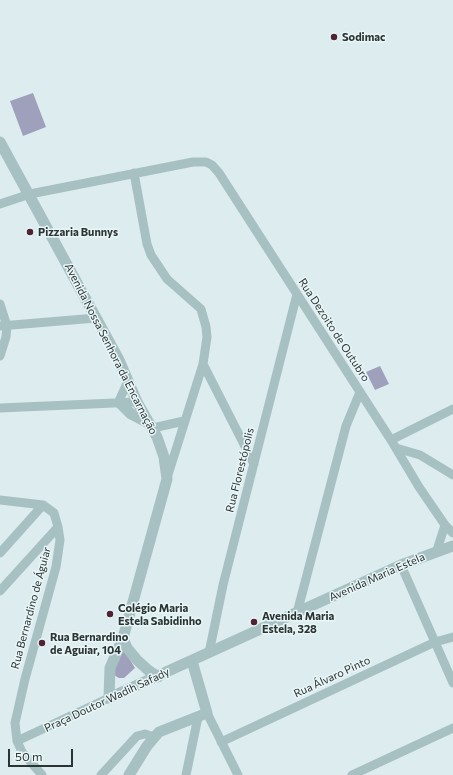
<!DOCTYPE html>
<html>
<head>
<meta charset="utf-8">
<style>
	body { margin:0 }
	#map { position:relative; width:453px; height:775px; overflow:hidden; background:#ddedef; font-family:Commissioner,sans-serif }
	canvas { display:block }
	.scale { position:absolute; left:8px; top:749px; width:65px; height:18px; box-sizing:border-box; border:2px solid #293433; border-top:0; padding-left:5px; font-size:12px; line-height:14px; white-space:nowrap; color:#293433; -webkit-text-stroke:3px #e9f5f7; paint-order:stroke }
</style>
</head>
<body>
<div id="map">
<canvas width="453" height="775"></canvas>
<div class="scale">50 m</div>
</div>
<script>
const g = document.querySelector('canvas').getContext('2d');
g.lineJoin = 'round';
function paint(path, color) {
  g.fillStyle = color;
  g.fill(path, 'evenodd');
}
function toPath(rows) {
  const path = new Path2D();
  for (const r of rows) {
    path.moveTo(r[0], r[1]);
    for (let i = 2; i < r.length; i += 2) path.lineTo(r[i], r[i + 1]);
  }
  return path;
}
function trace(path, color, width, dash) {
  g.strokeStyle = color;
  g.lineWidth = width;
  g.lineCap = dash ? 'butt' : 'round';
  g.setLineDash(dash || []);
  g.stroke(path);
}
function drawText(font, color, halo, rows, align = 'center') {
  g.font = font + ' Commissioner,sans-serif';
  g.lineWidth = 3;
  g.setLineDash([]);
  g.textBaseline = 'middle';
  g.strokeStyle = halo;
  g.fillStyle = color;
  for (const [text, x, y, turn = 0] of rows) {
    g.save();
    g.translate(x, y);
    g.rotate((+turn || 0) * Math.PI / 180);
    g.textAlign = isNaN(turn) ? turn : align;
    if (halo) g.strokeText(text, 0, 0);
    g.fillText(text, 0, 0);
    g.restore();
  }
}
paint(toPath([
	[33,93,46,127,23,136,10,101],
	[380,366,389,384,375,390,366,372],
	[124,650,135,668,124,678,119,678,114,675,116,659]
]), '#9fa1bc');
trace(toPath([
	[134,173,147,244,151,255,167,279,201,309,206,327,207,337,203,364,167,478],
	[0,204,30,194,193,162,206,162,212,165,219,173,391,440,419,487,445,525,453,533],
	[0,304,7,326,6,337,0,356],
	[0,326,96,318],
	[203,364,254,464],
	[118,403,128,381],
	[0,408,137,402],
	[153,428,184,421],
	[391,440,453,409],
	[396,448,420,455,453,475],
	[0,500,43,505,54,513,58,527,60,540,56,567,25,679,15,723,17,741,22,752,42,775],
	[437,550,445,525],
	[0,553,43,505],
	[401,565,453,683],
	[0,591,58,527],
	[297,613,346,426,360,392],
	[209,653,223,585,297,294],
	[207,713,238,775],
	[17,741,109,698],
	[221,742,435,642,453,637],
	[101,775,137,736,145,734,154,737],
	[186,775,198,717],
	[352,775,453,728]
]), '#a7c1c2', 9);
trace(toPath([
	[0,142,119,360,137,402,157,437,164,457,167,479,123,638,110,668,109,698,401,565,453,546],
	[120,403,131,414,150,424],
	[123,638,127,648,137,660,148,670,158,677],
	[129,775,147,746,159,732,207,713,192,661]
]), '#a7c1c2', 11);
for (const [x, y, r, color] of [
	[334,37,4,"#502333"],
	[30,232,4,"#502333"],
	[110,614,4,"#502333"],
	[254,622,4,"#502333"],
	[42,643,4,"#502333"]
]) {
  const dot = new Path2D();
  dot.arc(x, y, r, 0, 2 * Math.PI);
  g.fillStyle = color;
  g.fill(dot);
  trace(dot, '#e9f5f7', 1.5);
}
drawText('bold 11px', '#293433', '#e9f5f7', [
	["Sodimac",342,37],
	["Pizzaria Bunnys",38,232],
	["Colégio Maria",118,608],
	["Estela Sabidinho",118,621],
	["Avenida Maria",262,616],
	["Estela, 328",262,629],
	["Rua Bernardino",50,637],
	["de Aguiar, 104",50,650]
], 'left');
drawText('11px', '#293433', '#e9f5f7', [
	["Rua Dezoito de Outubro",334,330,57],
	["Avenida Nossa Senhora da Encarnação",111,349,63],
	["Rua Florestópolis",240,470,-76],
	["Avenida Maria Estela",377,577,-24],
	["Rua Bernardino de Águiar",31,608,-75],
	["Rua Álvaro Pinto",332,677,-25],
	["Praça Doutor Wadih Safady",107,700,-25]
]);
</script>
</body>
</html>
